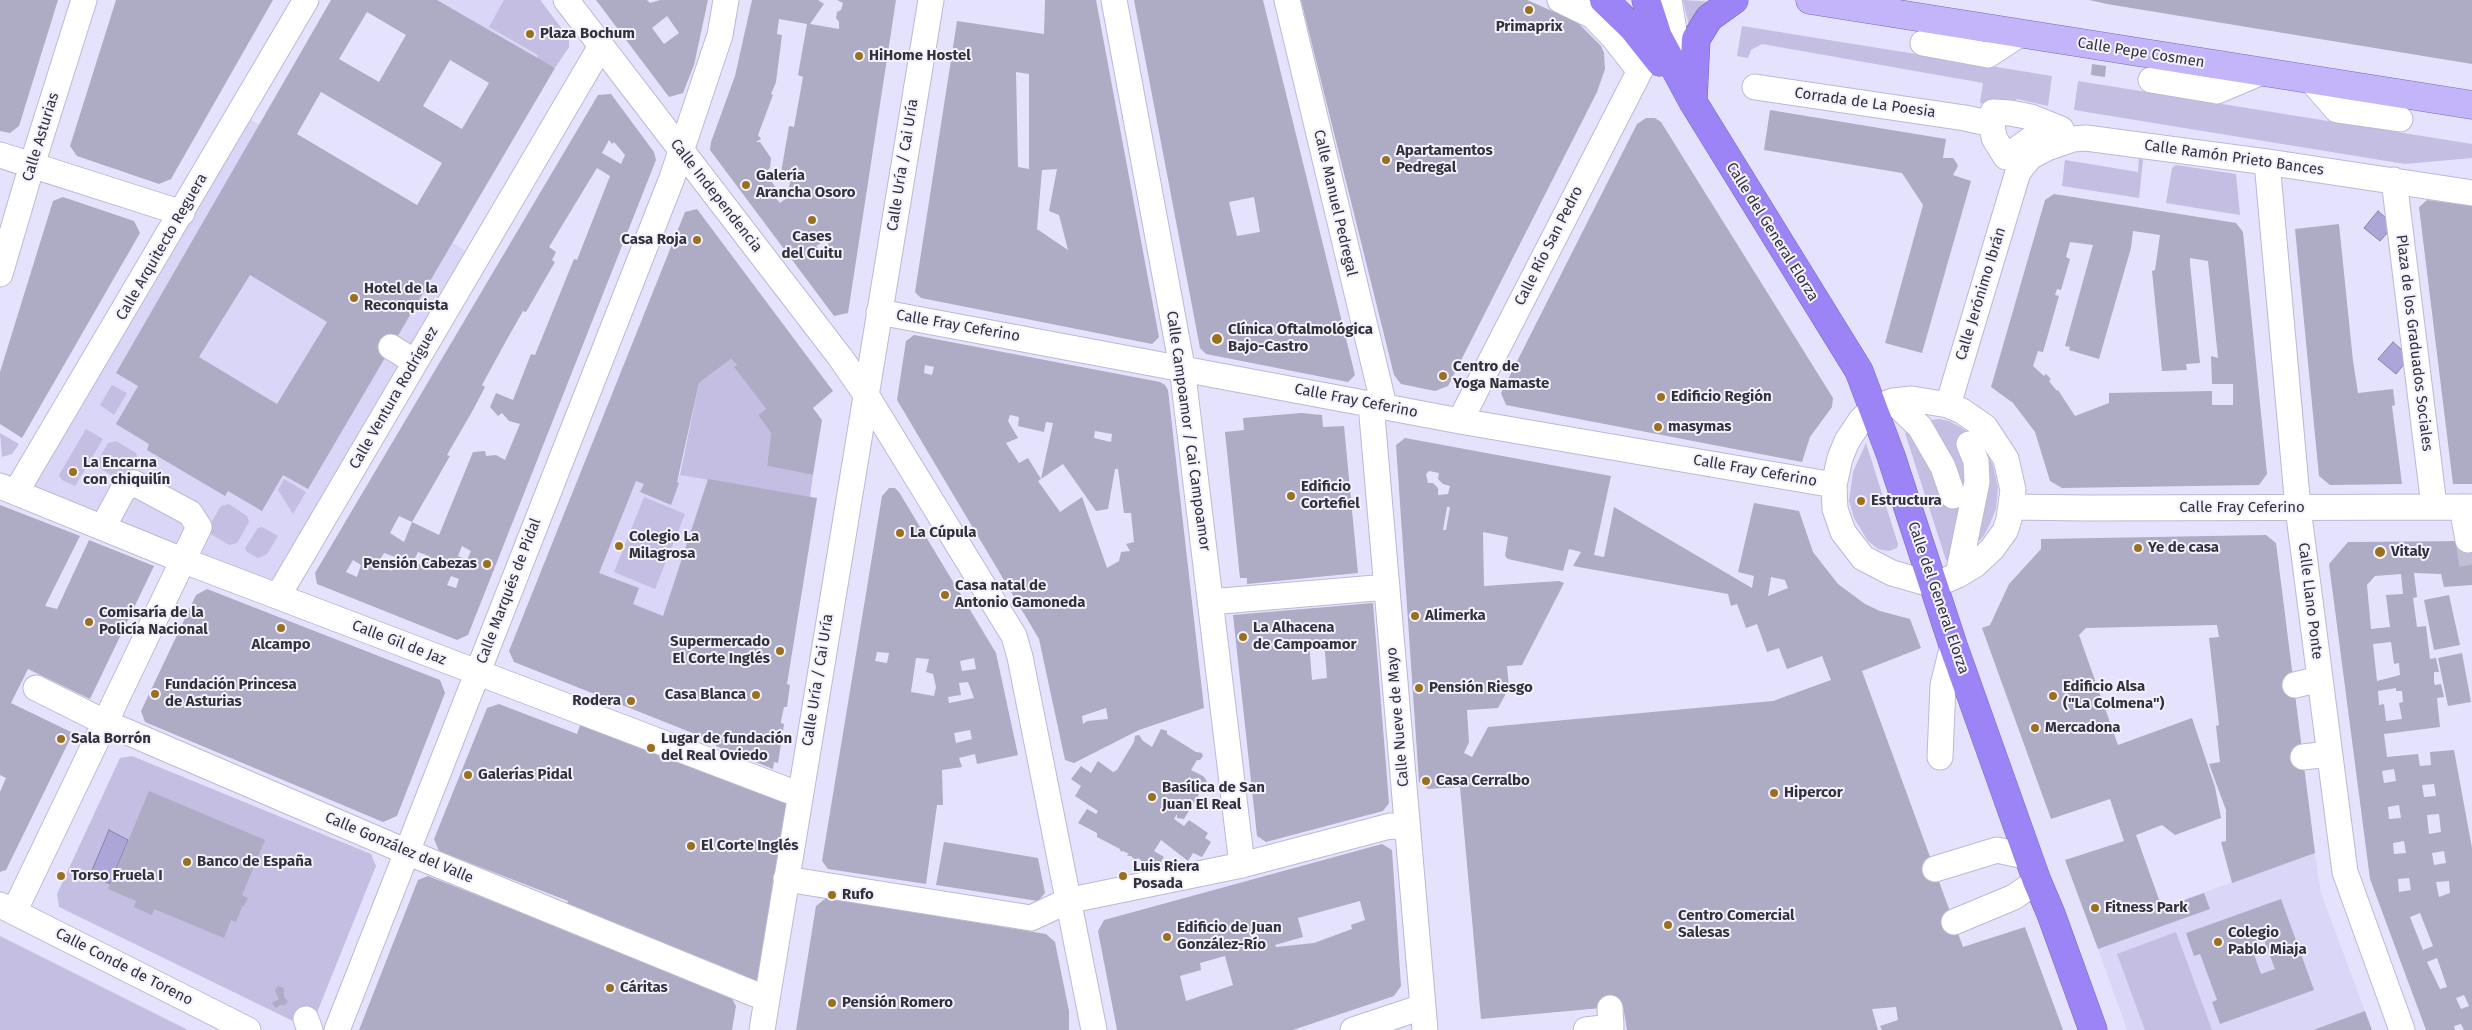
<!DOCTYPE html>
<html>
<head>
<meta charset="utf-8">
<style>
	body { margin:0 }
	canvas { display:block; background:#e5e2fd }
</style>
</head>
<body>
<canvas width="2472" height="1030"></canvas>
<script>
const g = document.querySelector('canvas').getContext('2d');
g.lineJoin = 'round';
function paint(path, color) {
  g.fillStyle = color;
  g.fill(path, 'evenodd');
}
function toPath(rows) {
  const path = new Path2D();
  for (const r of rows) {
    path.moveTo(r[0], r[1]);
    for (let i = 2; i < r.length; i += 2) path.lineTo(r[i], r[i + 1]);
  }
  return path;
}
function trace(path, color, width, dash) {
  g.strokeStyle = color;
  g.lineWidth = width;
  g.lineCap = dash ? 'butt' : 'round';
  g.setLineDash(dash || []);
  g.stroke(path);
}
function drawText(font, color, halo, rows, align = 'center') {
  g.font = font + ' "Fira Sans",sans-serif';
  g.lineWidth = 4;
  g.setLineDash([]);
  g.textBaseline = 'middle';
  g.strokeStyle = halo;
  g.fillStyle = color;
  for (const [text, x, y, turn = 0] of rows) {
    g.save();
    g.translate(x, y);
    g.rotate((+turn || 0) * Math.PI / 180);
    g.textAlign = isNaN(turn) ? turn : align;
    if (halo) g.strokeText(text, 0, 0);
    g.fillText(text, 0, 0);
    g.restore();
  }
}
paint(toPath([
	[437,0,540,0,569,38,569,47,555,68],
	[240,113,476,257,278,596,16,492],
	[594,439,680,475,708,479,656,638,537,582],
	[2315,853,2321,893,2365,1011,2312,1030,2127,1030,2092,932]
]), '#dad6f8');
paint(toPath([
	[504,0,540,0,569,38,569,47,555,68,537,58,538,55,489,27],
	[1683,0,1714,2,1691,34],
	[1742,26,2052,76,2048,106,2017,99,2014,101,2013,108,1980,103,1983,83,1762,44,1751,50,1748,58,1737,56],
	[2078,81,2472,144,2472,158,2405,164,2074,110],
	[2139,158,2143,160,2139,198,2062,186,2065,160,2138,172],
	[2176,165,2236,174,2240,215,2166,203,2172,168],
	[731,359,737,365,735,368,766,409,758,415,771,433,767,466,813,475,810,497,680,475,699,383],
	[112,385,127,393,114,415,100,405],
	[1939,419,1949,421,1962,428,1977,440,1993,465,1998,488,1996,509,1989,526,1983,537,1970,550,1970,466,1950,561,1946,560,1905,433,1924,421],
	[86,429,103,439,75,486,62,480,59,475],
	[0,433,19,444,12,454,2,457],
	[116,441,136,453,138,461,128,478,120,481,100,468,98,461,108,443],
	[1866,443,1898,544,1897,548,1889,551,1878,549,1868,541,1854,518,1849,501,1853,472],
	[284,479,306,492,293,514,278,490],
	[644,497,685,514,655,589,614,572],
	[229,504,247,516,249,522,237,543,229,545,211,534,209,526,221,506],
	[262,527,278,536,267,554,258,558,247,552,245,548,258,528],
	[132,756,371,854,376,866,316,1015,297,1023,59,907,57,894,120,758],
	[2176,932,2212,1030,2145,1030,2117,954],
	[0,936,188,1030,0,1030]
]), '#c3bee2');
const water = toPath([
	[2378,211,2394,225,2380,241,2364,228,2378,211],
	[2393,342,2410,357,2396,374,2378,359,2393,342],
	[109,830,128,840,110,884,90,875,109,830]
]);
paint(water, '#aca5d7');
trace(water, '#8782a8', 1);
paint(toPath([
	[0,0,58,0,19,126,10,133,0,131],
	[116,0,273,0,171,179,159,184,77,156,70,146],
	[331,0,437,0,555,68,308,489,283,475,262,511,228,491,225,496,147,450,149,444,116,424,138,386,116,373],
	[367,12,406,35,379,82,339,59],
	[450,60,489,83,462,129,423,106],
	[321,92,442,163,417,205,297,134],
	[250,275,327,322,277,404,199,357],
	[596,0,647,0,650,3,660,0,708,0,694,65,683,93,669,97],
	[667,16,679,33,664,44,652,28],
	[752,0,818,0,824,4,810,24,839,29,839,22,836,18,837,12,841,10,843,3,837,0,896,0,848,313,834,316,710,150,711,142,735,76],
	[779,19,807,24,798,75,803,77,794,127,789,126,780,179,790,181,788,197,780,203,773,195,778,191,765,172,770,168,771,158,760,142,756,142,761,139,758,135,773,95,771,94,776,82,782,35,777,34],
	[822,231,830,232,827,253,822,252,816,246,821,243,816,235],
	[1045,0,1096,0,1159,337,1152,344,921,298,915,292,957,21,1044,34],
	[1016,72,1029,74,1029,169,1018,167],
	[1057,169,1049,211,1059,215,1068,250,1037,229,1042,170],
	[1134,0,1263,0,1355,375,1348,382,1206,354,1200,348],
	[1254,197,1260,232,1237,236,1229,202],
	[1301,0,1527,0,1577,22,1601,46,1604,53,1605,69,1597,92,1448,386,1435,391,1401,384,1394,375],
	[2089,0,2472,0,2472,64,2107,4],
	[2092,64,2106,66,2105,77,2091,75],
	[611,94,654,152,656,160,468,635,457,640,317,584,315,573,598,95],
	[609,140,612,144,614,142,625,155,621,164,602,153],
	[597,168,610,176,577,260,574,259,535,355,531,354,513,400,496,393,490,407,498,416,502,413,509,421,520,424,505,460,496,455,486,456,485,451,473,452,439,535,412,522,450,456,447,455,473,410,485,387,482,385,506,341,523,311,526,312,555,262,552,260,556,252,549,247],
	[399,516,412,522,404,542,390,533],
	[462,546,471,551,467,560,458,556],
	[418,552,429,556,425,566,413,562],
	[384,553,398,558,392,571,377,565],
	[353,560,361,565,357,577,346,572],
	[451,576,459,579,456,588,447,585],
	[1770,110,1946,139,1943,158,1953,158,1956,162,1958,166,1953,175,1971,181,1922,353,1885,343,1923,205,1902,173,1764,150],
	[1646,118,1655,118,1661,122,1833,398,1832,407,1810,437,1802,462,1506,405,1501,393,1637,124],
	[2054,194,2236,223,2243,232,2267,474,2259,485,2062,488,2050,481,2035,432,2013,403,1991,387,2045,200],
	[2133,231,2160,235,2155,270,2152,271,2162,371,2187,370,2186,364,2200,363,2190,263,2190,258,2208,261,2218,358,2211,356,2212,384,2233,384,2233,405,2212,405,2212,391,2109,393,2109,403,2075,416,2058,390,2057,391,2049,381,2051,379,2046,374,2044,376,2033,366,2038,351,2043,352,2059,296,2055,295,2057,289,2061,290,2070,259,2066,257,2070,242,2093,245,2065,346,2070,347,2069,350,2099,359,2131,248],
	[63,197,134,221,140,233,22,438,0,424,0,372,53,201],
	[2427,200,2472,206,2472,484,2453,484,2419,207],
	[697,209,833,391,813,408,822,420,813,475,767,466,771,433,758,415,766,409,734,367,737,365,731,359,699,383,677,482,679,483,671,505,640,492,644,484,636,481,599,573,639,588,633,604,663,616,708,479,817,498,787,684,790,685,787,707,784,707,781,721,781,723,784,724,778,763,774,762,773,769,716,746,715,742,514,662,509,651,685,212],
	[2339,224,2353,361,2358,393,2393,389,2395,405,2392,406,2402,484,2330,485,2319,476,2295,229],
	[914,335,1160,382,1165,385,1168,390,1204,708,1139,730,1074,763,1065,760,1039,639,897,400,906,341],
	[925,365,934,367,932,375,924,373],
	[1010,415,1019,417,1018,426,1044,432,1046,422,1053,423,1041,479,1028,458,1019,463,1006,443,1018,438,1008,421],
	[1095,431,1112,434,1111,442,1094,438],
	[1063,464,1096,511,1108,509,1115,469,1118,469,1124,513,1131,513,1134,542,1126,544,1130,551,1121,552,1119,561,1107,568,1082,497,1060,512,1038,481],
	[1106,708,1108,719,1087,721,1083,724,1082,716],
	[1301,413,1322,415,1323,427,1344,426,1358,573,1247,584,1247,578,1240,578,1225,432,1244,430,1243,418],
	[1405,438,1611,476,1594,555,1604,557,1614,507,1752,588,1754,576,1738,572,1754,503,1799,511,1813,552,1838,584,1865,604,1880,611,1910,619,1921,648,1862,671,1963,947,2025,927,2063,1030,1882,1030,1880,1026,1898,1020,1896,1007,1872,1009,1878,1030,1627,1030,1623,1006,1481,1019,1460,787,1428,789,1419,782,1396,445],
	[1429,471,1439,473,1438,479,1443,484,1450,486,1448,494,1438,495,1438,488,1433,483,1428,483,1426,474],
	[1447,507,1450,507,1446,530,1443,530],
	[1483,532,1508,537,1505,556,1508,559,1563,571,1569,549,1581,552,1573,566,1728,594,1731,606,1737,604,1746,628,1757,624,1767,652,1779,648,1787,669,1822,656,1831,680,1773,701,1488,727,1472,757,1464,753,1469,742,1467,710,1498,708,1509,688,1507,666,1522,665,1564,583,1559,581,1484,586],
	[1771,577,1785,580,1788,588,1768,596],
	[889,488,895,488,899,492,996,653,1018,755,977,764,975,754,959,758,962,767,942,770,943,805,937,805,926,884,828,869,822,861,882,496],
	[877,652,889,653,887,663,875,661],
	[916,658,929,659,926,672,933,674,936,687,934,696,911,692],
	[974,658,976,669,962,671,960,661],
	[968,682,974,698,949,703,948,697,961,695,959,683],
	[970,730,972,739,956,743,954,733],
	[0,505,80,536,45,606,57,609,89,540,154,566,90,699,28,669,11,703,73,733,6,870,0,872,0,792,6,778,0,775],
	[2266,535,2276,543,2315,853,2232,883,2221,842,2226,841,2226,810,2209,764,2220,762,2216,726,2219,725,2209,638,2219,637,2217,625,2086,628,2079,635,2118,745,2192,718,2215,787,2221,818,2175,835,2162,825,2136,835,2162,908,2204,893,2210,909,2098,949,2065,860,2124,841,2110,799,2051,819,1982,628,1990,625,2009,584,2041,549,2041,539],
	[2472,541,2472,585,2444,587,2441,574,2414,573,2417,597,2413,598,2417,627,2426,626,2430,659,2436,658,2439,672,2434,672,2434,682,2435,685,2441,684,2444,697,2437,698,2440,727,2384,734,2387,757,2418,754,2420,766,2431,765,2430,752,2454,750,2472,848,2472,1030,2464,1030,2461,1024,2454,1026,2455,1030,2426,1030,2370,879,2329,564,2348,542],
	[2401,574,2403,594,2386,595,2390,627,2371,629,2367,585,2375,576],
	[2391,642,2394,664,2399,663,2400,675,2377,681,2373,644],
	[2396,688,2396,691,2402,691,2403,702,2399,703,2402,719,2386,721,2384,704,2379,705,2378,691],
	[2394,769,2396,781,2384,783,2382,771],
	[2434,784,2436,796,2424,797,2422,785],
	[2399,805,2401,818,2389,819,2388,807],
	[2439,814,2441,832,2429,834,2427,815],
	[2404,841,2406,853,2394,854,2393,843],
	[2444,851,2446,863,2434,865,2432,853],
	[2409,878,2411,890,2399,892,2398,879],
	[2449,881,2450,893,2439,897,2436,882],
	[2420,913,2433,946,2423,950,2410,917],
	[2437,958,2447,987,2440,989,2427,962],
	[2464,995,2469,1006,2461,1009,2456,998],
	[207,589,440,680,445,693,397,816,383,822,145,722,141,711,196,595],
	[2449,595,2460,645,2434,650,2424,600],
	[1373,603,1389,803,1383,811,1266,842,1257,836,1233,615],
	[1324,641,1327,678,1312,680,1309,642],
	[2462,653,2471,702,2448,706,2438,658],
	[499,704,577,734,584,714,800,795,767,999,563,915,568,901,439,851,434,839,487,708],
	[1161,729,1167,731,1167,734,1196,752,1202,753,1203,756,1200,760,1197,760,1191,770,1203,776,1207,781,1184,819,1177,818,1177,814,1174,819,1184,826,1189,820,1208,833,1205,838,1211,842,1202,857,1193,853,1188,861,1161,840,1154,851,1164,857,1155,871,1138,858,1135,860,1131,856,1127,856,1129,854,1123,851,1121,852,1120,849,1097,837,1097,833,1078,823,1087,809,1096,814,1098,811,1075,796,1081,786,1071,779,1081,766,1091,773,1098,761,1113,772,1117,770,1134,742,1135,736,1139,735,1143,741,1152,747],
	[149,791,265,840,242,895,248,898,244,906,240,906,242,907,236,922,231,920,224,938,154,909,152,915,134,907,136,901,108,889],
	[944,842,1038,858,1045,893,1038,901,936,885],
	[1382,844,1392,850,1401,986,1394,996,1293,1030,1117,1030,1098,931,1104,920],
	[1360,901,1365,920,1351,925,1352,929,1314,943,1276,947,1275,945,1303,937,1298,918],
	[1225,956,1233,985,1186,1001,1180,976,1201,970,1200,963],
	[428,876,730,995,736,1006,732,1030,359,1030,418,880],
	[826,898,1046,934,1055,942,1069,1011,1069,1030,796,1030,816,906],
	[2281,899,2314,990,2220,1024,2212,1002,2217,1000,2200,954,2194,956,2186,933],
	[2264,940,2275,969,2261,974,2251,946],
	[278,986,284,988,284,997,288,1001,285,1005,280,1005,276,1008,272,1003,279,999,275,991],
	[2365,1011,2372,1030,2313,1030]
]), '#aeabc4');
trace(toPath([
	[2468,540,2472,567]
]), '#c1bfd6', 25, [25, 12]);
const minor = toPath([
	[566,0,840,357,865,393,1014,636,1020,657,1094,1030],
	[1114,0,1182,367,1242,865],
	[1287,0,1384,406],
	[1560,0,1593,16,1614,38,1639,70],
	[1669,0,1681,73],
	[1923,43,1988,55,2020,34],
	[2310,79,2337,110,2400,119],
	[2151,80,2217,91,2262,72],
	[1755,87,1965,118,1992,124,1993,112,2010,113,2031,117,2061,129,2034,137,2006,157,1994,138,1992,124],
	[0,155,182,213],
	[2267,162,2298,508,2345,872,2402,1030],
	[2394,180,2434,506],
	[0,274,32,165,84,0],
	[879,312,1460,421,1834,485],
	[391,347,415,362],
	[1912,399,1948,405,1962,411,1985,427,2006,459,2013,490,2009,519,2005,531,1992,549,1976,564,1958,575,1934,585,1892,573,1863,558,1843,532,1835,509,1834,485,1840,458,1847,441,1861,420,1874,408,1893,401,1912,399],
	[1893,401,1920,427,1943,467,1953,496],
	[1371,404,1425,1030],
	[1948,405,2018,172,2030,157,2047,148,2073,139,2086,138,2267,162,2472,193],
	[1460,421,1650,51],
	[0,486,182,560,800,795],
	[16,492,306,0],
	[2012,507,2086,508,2472,507],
	[2462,507,2468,540],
	[1958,575,1977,482,1976,461,1969,444],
	[278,596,601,46],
	[1210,602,1387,587],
	[2295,685,2320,679],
	[36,688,104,722,407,852,767,999],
	[1940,757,1943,685,1953,645],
	[2303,757,2329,754],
	[1935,869,1997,850,2029,857],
	[786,879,1031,918,1063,903],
	[1081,898,1242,865,1390,826,1407,827],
	[0,905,248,1030],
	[14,912,199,527,190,513,134,483,123,490,103,527],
	[1954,922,2014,897,2037,881],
	[306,1019,310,1030],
	[337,1030,672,178,720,35,726,0],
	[762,1030,931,0],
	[1353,1030,1422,1007],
	[1586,1030,1611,1027,1610,1008]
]);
const major = toPath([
	[1810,0,2472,105]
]);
const highway = toPath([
	[1604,0,1633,28,1660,62],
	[1646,0,1658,37,1693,102,1859,371,1891,456,1953,645,2037,881,2051,914,2093,1030],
	[1693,101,1696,39,1709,18,1734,0]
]);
trace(minor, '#bcb9d3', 27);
trace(major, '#7767b5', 29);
trace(highway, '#7767b5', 29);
trace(minor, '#fff', 25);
trace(major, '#c4b5fa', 28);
trace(highway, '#9c84f7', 28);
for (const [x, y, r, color] of [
	[1529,10,5,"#99711e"],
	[530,34,5,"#99711e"],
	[859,56,5,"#99711e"],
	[1386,160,5,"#99711e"],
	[746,185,5,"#99711e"],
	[812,220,5,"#99711e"],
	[697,240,5,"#99711e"],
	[354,298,5,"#99711e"],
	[1217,339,6,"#99711e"],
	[1443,376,5,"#99711e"],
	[1661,397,5,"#99711e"],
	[1658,427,5,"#99711e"],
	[73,472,5,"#99711e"],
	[1291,496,5,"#99711e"],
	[1861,501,5,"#99711e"],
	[900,533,5,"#99711e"],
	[619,546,5,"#99711e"],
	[2138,548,5,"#99711e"],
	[2380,552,6,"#99711e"],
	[487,564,5,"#99711e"],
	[945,595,5,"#99711e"],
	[1415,616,5,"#99711e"],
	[89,622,5,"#99711e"],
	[281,628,5,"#99711e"],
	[1243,637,5,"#99711e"],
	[780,651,5,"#99711e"],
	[1419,688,5,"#99711e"],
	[155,694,5,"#99711e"],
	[756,695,5,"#99711e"],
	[2053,696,5,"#99711e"],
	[631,701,5,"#99711e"],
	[2035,728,5,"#99711e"],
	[61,739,5,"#99711e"],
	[651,748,5,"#99711e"],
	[468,775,5,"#99711e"],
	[1426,781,5,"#99711e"],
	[1774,793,5,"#99711e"],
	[1152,797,5,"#99711e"],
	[691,846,5,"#99711e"],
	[187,862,5,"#99711e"],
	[61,876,5,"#99711e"],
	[1123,876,5,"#99711e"],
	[832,895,5,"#99711e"],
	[2095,908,5,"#99711e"],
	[1668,925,5,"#99711e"],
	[1167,937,5,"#99711e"],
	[2218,942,5,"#99711e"],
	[610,988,5,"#99711e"],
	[832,1003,5,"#99711e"]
]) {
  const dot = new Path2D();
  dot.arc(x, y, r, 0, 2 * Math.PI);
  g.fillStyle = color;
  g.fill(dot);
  trace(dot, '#f3f1fc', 2);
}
drawText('bold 15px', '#32313b', '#f3f1fc', [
	["Primaprix",1529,27,"center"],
	["Plaza Bochum",540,34],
	["HiHome Hostel",869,56],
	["Apartamentos",1396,151],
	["Pedregal",1396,168],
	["Galería",756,176],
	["Arancha Osoro",756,193],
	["Cases",812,237,"center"],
	["del Cuitu",812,254,"center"],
	["Casa Roja",687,240,"right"],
	["Hotel de la",364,289],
	["Reconquista",364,306],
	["Clínica Oftalmológica",1228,330],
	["Bajo-Castro",1228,347],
	["Centro de",1453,367],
	["Yoga Namaste",1453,384],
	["Edificio Región",1671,397],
	["masymas",1668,427],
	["La Encarna",83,463],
	["con chiquilín",83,480],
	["Edificio",1301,487],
	["Cortefiel",1301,504],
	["Estructura",1871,501],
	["La Cúpula",910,533],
	["Colegio La",629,537],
	["Milagrosa",629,554],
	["Ye de casa",2148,548],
	["Vitaly",2391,552],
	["Pensión Cabezas",477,564,"right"],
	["Casa natal de",955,586],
	["Antonio Gamoneda",955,603],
	["Comisaría de la",99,613],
	["Policía Nacional",99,630],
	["Alimerka",1425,616],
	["La Alhacena",1253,628],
	["de Campoamor",1253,645],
	["Supermercado",770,642,"right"],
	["El Corte Inglés",770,659,"right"],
	["Alcampo",281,645,"center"],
	["Fundación Princesa",165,685],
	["de Asturias",165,702],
	["Edificio Alsa",2063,687],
	["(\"La Colmena\")",2063,704],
	["Pensión Riesgo",1429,688],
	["Casa Blanca",746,695,"right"],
	["Rodera",621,701,"right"],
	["Mercadona",2045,728],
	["Sala Borrón",71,739],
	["Lugar de fundación",661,739],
	["del Real Oviedo",661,756],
	["Galerías Pidal",478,775],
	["Casa Cerralbo",1436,781],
	["Basílica de San",1162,788],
	["Juan El Real",1162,805],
	["Hipercor",1784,793],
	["El Corte Inglés",701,846],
	["Banco de España",197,862],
	["Luis Riera",1133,867],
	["Posada",1133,884],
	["Torso Fruela I",71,876],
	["Rufo",842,895],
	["Fitness Park",2105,908],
	["Centro Comercial",1678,916],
	["Salesas",1678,933],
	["Edificio de Juan",1177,928],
	["González-Río",1177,945],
	["Colegio",2228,933],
	["Pablo Miaja",2228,950],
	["Cáritas",620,988],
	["Pensión Romero",842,1003]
], 'left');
drawText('15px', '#32313b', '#f3f1fc', [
	["Calle Pepe Cosmen",2141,53,9],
	["Corrada de La Poesia",1865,103,8],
	["Calle Asturias",41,137,-73],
	["Calle Ramón Prieto Bances",2234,158,8],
	["Calle Uría / Cai Uría",903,165,-81],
	["Calle Independencia",716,196,52],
	["Calle Manuel Pedregal",1335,203,77],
	["Calle del General Elorza",1772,232,58],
	["Calle Río San Pedro",1549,246,-63],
	["Calle Arquitecto Reguera",162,247,-60],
	["Calle Jerónimo Ibrán",1981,294,-73],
	["Calle Fray Ceferino",958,326,10],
	["Plaza de los Graduados Sociales",2414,343,83],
	["Calle Ventura Rodríguez",394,398,-60],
	["Calle Fray Ceferino",1356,401,11],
	["Calle Campoamor / Cai Campoamor",1188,431,82],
	["Calle Fray Ceferino",1755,471,10],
	["Calle Fray Ceferino",2242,508],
	["Calle Marqués de Pidal",509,591,-69],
	["Calle del General Elorza",1938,598,71],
	["Calle Llano Ponte",2310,601,83],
	["Calle Gil de Jaz",399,643,21],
	["Calle Uría / Cai Uría",818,680,-81],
	["Calle Nueve de Mayo",1398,717,-95],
	["Calle González del Valle",399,848,23],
	["Calle Conde de Toreno",124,967,27]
]);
</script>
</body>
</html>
